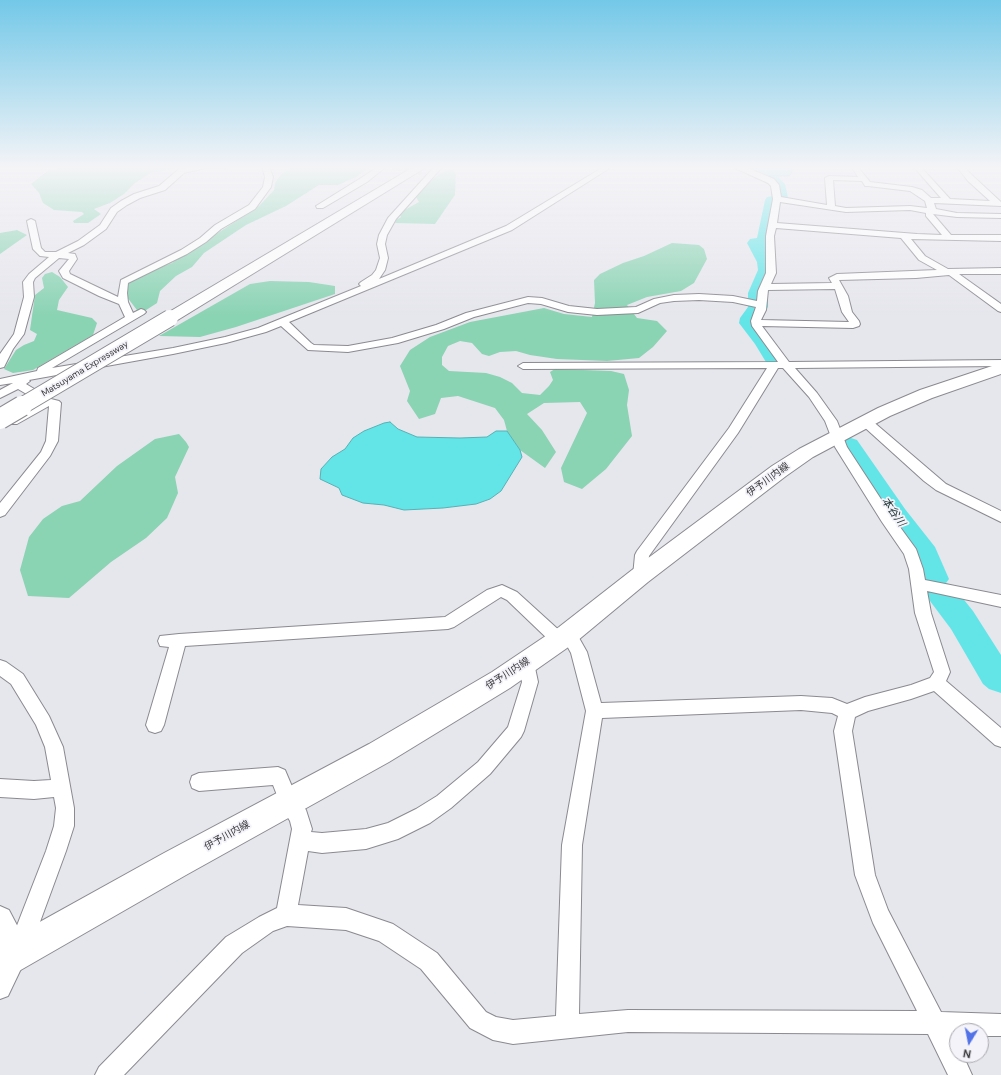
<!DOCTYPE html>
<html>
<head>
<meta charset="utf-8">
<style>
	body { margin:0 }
	#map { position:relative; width:1001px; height:1075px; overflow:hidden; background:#e6e6ed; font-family:"DM Sans",sans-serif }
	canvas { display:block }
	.north { position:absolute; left:949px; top:1023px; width:40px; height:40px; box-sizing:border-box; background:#f4f3fa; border:1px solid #a9a9ae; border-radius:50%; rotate:190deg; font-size:11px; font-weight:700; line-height:16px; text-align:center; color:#39393b }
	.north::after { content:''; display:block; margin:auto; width:14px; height:18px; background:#5272e7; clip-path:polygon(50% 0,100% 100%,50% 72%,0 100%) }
</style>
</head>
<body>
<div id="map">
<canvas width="1001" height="1075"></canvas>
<div class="north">N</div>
</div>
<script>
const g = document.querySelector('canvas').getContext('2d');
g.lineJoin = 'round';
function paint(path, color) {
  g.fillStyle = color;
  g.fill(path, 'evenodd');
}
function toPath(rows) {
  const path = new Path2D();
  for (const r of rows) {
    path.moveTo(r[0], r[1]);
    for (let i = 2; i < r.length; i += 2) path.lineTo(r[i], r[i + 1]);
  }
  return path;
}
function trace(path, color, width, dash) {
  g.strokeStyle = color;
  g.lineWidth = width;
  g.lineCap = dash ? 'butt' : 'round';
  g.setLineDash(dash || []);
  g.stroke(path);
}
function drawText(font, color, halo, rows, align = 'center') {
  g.font = font + ' "DM Sans","Noto Sans JP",sans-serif';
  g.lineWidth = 3.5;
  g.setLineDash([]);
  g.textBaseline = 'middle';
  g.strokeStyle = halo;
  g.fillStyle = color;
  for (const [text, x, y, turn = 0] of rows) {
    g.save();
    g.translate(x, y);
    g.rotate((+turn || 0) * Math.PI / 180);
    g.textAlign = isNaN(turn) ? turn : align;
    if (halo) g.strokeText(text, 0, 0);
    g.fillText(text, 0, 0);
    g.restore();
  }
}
paint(toPath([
	[85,166,191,166,151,173,135,183,124,194,110,203,94,209,101,214,88,223,74,223,73,221,84,214,82,212,54,210,43,203,39,193,31,184,47,171,58,168],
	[296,166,372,166,356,177,338,185,319,185,286,206,246,225,204,253,192,267,176,276,160,291,157,303,140,314,127,297,124,288,130,282,148,272,172,263,259,206,274,190,275,183,282,173],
	[447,170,453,170,456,174,455,195,435,224,395,223,396,220,401,217,399,213,419,202,416,197,427,184,438,175],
	[17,230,27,235,0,254,0,233],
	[672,243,699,245,704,249,707,259,694,283,681,291,647,297,627,305,637,318,657,321,667,331,653,347,639,358,607,361,557,359,530,355,516,351,500,352,489,356,482,354,472,343,460,341,448,346,442,357,442,365,449,371,486,373,500,377,512,383,522,393,540,395,549,386,553,380,550,372,555,369,611,371,624,374,629,390,627,405,632,436,606,469,582,489,564,482,561,468,587,413,580,402,544,403,527,414,542,430,556,452,545,468,520,450,507,431,504,420,495,408,458,396,441,398,435,414,419,419,407,401,410,391,400,366,410,350,430,337,470,322,544,308,564,314,592,317,595,303,594,280,600,274,623,263,644,256],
	[52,272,60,277,68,287,59,300,57,310,92,318,97,323,93,335,33,370,13,373,4,369,16,350,24,345,34,341,37,334,30,330,35,295,44,288,42,278,45,274],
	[270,281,309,282,335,286,335,294,236,327,200,337,159,336,250,284],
	[179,434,186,442,189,447,175,477,178,493,167,518,146,538,111,562,69,598,28,596,20,570,29,537,43,519,62,506,80,501,117,466,155,439]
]), '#8ad3b3');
const water = toPath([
	[744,166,791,166,792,171,791,174,788,176,776,176,752,170,744,166],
	[390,422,398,429,417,437,460,438,487,437,496,431,507,431,520,450,522,457,501,491,490,499,476,504,443,508,404,510,384,505,363,503,342,495,339,488,320,479,321,469,332,457,345,449,353,438,364,431,384,423,390,422]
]);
paint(water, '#63e5e8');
trace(water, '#56b1b4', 1);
paint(toPath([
	[752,166,767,166,785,184,788,197,785,200,781,202,774,239,771,243,765,244,775,262,776,270,768,293,768,307,760,318,759,322,771,337,788,362,785,367,777,368,769,367,755,344,739,323,740,318,748,307,748,293,758,270,757,262,747,243,750,239,757,238,765,200,767,197,772,196,771,185,752,166],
	[848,437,857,440,905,509,935,547,949,579,946,583,952,585,973,611,1001,655,1001,693,989,689,983,684,951,629,930,601,926,593,928,588,924,587,919,579,912,558,885,523,836,445,839,440,848,437]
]), '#63e5e8');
trace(toPath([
	[393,166,422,171]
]), '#c3c3c9', 8, [8, 4]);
const minor = toPath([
	[198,166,233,166,229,168,206,168,184,173,165,190,140,198,127,205,117,212,106,229,84,245,68,253,75,254,77,259,69,271,70,274,118,297,121,280,181,250,200,238,215,225,249,205,263,187,265,177,262,166,269,166,273,177,271,187,255,209,221,229,206,242,187,254,128,283,127,293,128,302,133,313,141,309,144,310,146,312,144,314,52,368,173,348,225,337,258,328,361,286,359,284,361,282,372,275,376,270,380,258,377,244,379,235,388,218,435,166,443,166,396,219,387,235,385,244,388,258,385,270,379,279,506,226,605,166,613,166,512,230,289,322,311,343,314,345,348,346,392,338,436,325,466,313,528,297,542,298,569,306,597,309,636,307,654,299,674,295,699,294,733,296,757,301,758,291,766,273,766,236,773,199,771,186,768,183,735,168,735,166,743,166,774,179,779,185,781,197,827,205,825,178,829,176,858,177,851,166,857,166,870,182,912,187,922,190,931,198,941,198,913,166,920,166,950,199,990,201,968,181,956,166,963,166,974,177,1001,202,1001,206,934,203,936,209,957,213,1001,214,1001,218,957,217,933,214,951,235,1001,235,1001,241,911,239,925,256,948,269,1001,268,1001,274,959,274,1001,304,1001,312,998,311,949,275,916,278,839,280,848,296,852,312,859,321,860,324,859,326,853,328,762,326,789,362,1001,360,1001,366,795,368,817,393,837,421,847,447,892,516,916,549,923,569,925,580,1001,595,1001,607,927,591,931,613,950,672,946,681,1001,728,1001,747,995,745,934,691,911,699,868,711,855,717,852,731,875,875,888,910,941,1012,1001,1014,1001,1036,981,1036,981,1031,957,1031,957,1035,953,1035,957,1043,957,1055,963,1055,972,1075,948,1075,928,1034,628,1032,513,1044,493,1040,470,1028,421,969,379,941,346,930,287,926,273,931,242,953,124,1075,95,1075,99,1067,226,937,259,917,277,908,292,829,290,821,282,808,273,785,199,791,192,788,190,782,192,776,199,773,278,767,285,770,296,796,306,810,312,829,311,832,322,833,366,829,388,823,416,809,437,796,478,762,508,727,522,682,518,663,520,658,526,656,532,658,534,663,538,682,524,731,521,737,490,774,451,808,430,823,398,839,366,849,322,853,308,851,298,905,346,908,393,924,437,953,486,1012,496,1017,513,1020,556,1016,562,845,586,711,571,653,566,644,560,646,554,645,507,600,501,597,454,627,448,629,185,646,164,725,161,731,155,733,149,731,146,725,169,647,160,646,158,641,160,636,179,634,445,617,487,590,502,585,517,592,561,632,562,629,568,628,574,629,587,652,601,703,801,696,832,698,847,704,865,697,911,685,930,678,934,672,915,613,909,569,904,554,882,522,835,447,825,421,809,397,783,368,778,368,738,433,649,556,647,576,645,580,640,582,635,580,633,576,635,555,637,551,729,428,767,368,523,369,518,366,523,363,778,362,752,326,751,321,756,307,733,302,699,300,674,301,660,303,638,313,597,315,568,312,541,304,528,303,474,317,444,329,398,343,348,352,308,350,281,326,266,332,226,343,173,354,29,380,30,381,26,384,51,399,59,401,61,403,58,441,50,456,5,515,0,517,0,503,41,452,46,441,49,406,17,424,9,424,7,421,9,418,40,402,18,389,0,398,0,390,13,383,0,385,0,379,37,371,38,368,125,317,119,304,99,296,63,278,59,271,69,259,59,258,35,278,33,282,34,297,24,334,13,349,4,367,0,368,0,354,14,334,24,297,23,282,29,274,49,257,40,256,33,249,27,221,31,219,35,221,41,248,45,252,56,252,78,241,100,225,111,208,121,201,134,194,159,186,179,169,198,166],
	[833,180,862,181,865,186,868,186,910,191,925,201,927,208,910,206,846,208,835,206,833,180],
	[780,202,846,212,910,210,926,213,926,216,942,235,917,234,777,223,780,202],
	[776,228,901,238,919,260,937,270,837,274,829,278,832,283,771,284,776,273,774,236,776,228],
	[835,289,842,312,849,322,761,320,766,310,768,290,835,289],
	[801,710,832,713,838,716,834,731,855,875,873,923,917,1011,628,1010,579,1014,582,845,602,718,801,710],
	[379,166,387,166,367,182,323,208,317,208,316,206,361,178,379,166],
	[866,418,870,419,946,484,1001,511,1001,522,936,490,924,481,862,425,860,422,862,419,866,418],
	[0,660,6,662,23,674,49,716,63,747,74,808,74,826,66,851,29,952,8,996,0,999,0,965,9,946,46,851,54,826,56,808,54,797,34,799,0,797,0,779,34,781,51,780,45,747,36,725,11,684,0,676,0,660]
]);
const tertiary = toPath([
	[0,906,9,910,31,952,27,961,18,965,9,961,0,945,0,906]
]);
const primary = toPath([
	[1001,363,1001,374,932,398,890,416,813,457,786,476,648,582,577,641,510,688,389,762,186,875,12,975,0,980,0,944,164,853,369,744,492,672,559,627,632,570,772,466,799,449,878,408,920,390,1001,363]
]);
const motorway = toPath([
	[415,166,428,166,176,321,170,323,164,321,162,318,164,315,415,166]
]);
trace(minor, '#8a8a90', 2);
trace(tertiary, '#8a8a90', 2);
trace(primary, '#8a8a90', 2);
trace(motorway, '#8a8a90', 2);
paint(minor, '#fff');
paint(tertiary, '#fff');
paint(primary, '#fff');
paint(motorway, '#fff');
const motorwayBridgeFar1 = toPath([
	[20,407,170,318]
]);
const motorwayBridge = toPath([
	[0,419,22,406]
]);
trace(motorwayBridgeFar1, '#8a8a90', 18, []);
trace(motorwayBridge, '#8a8a90', 22, []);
trace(motorwayBridgeFar1, '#fff', 16);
trace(motorwayBridge, '#fff', 20);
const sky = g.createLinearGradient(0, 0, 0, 316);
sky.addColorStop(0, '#73c8e8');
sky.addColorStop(0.53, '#f4f4f7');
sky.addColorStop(1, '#f4f4f700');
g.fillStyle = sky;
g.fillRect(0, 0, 1001, 316);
drawText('9px', '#39393b', '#f4f3fa', [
	["Matsuyama Expressway",85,369,-31]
]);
drawText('10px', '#39393b', '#f4f3fa', [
	["伊予川内線",768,480,-36],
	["伊予川内線",508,674,-33],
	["伊予川内線",227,836,-29]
]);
drawText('italic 11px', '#1e3535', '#f4f3fa', [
	["本谷川",893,512,55]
]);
</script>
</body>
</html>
